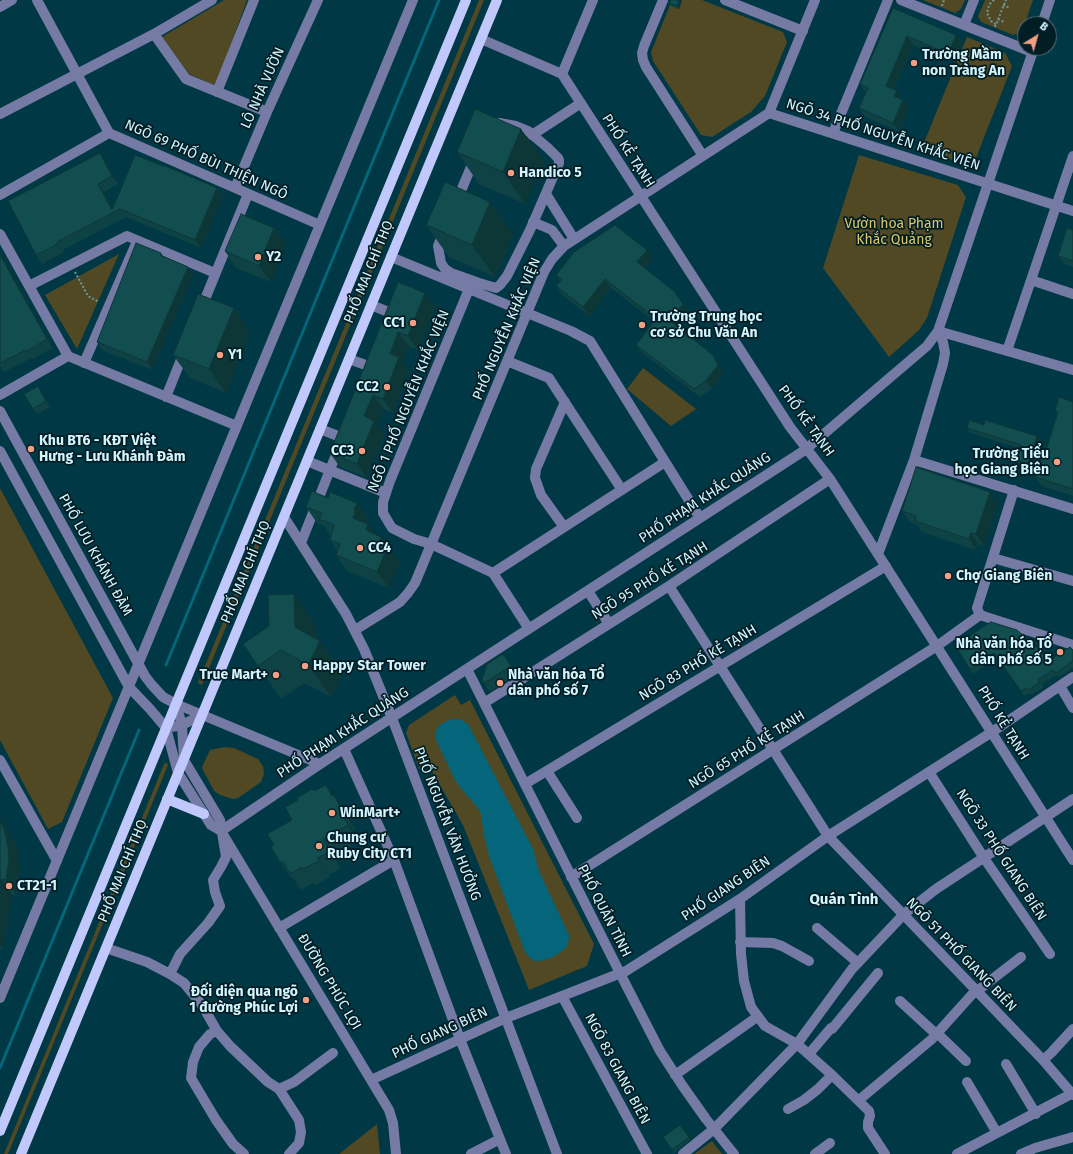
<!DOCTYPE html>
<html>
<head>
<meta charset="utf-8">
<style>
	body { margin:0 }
	#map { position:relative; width:1073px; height:1154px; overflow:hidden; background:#003845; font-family:"Fira Sans",sans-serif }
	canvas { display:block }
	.north { position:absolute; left:1017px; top:16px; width:40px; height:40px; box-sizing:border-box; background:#021d24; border:1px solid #56737b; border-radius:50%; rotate:37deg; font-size:11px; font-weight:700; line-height:16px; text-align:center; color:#d4f4fe }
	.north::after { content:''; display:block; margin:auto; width:14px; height:18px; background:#f39f83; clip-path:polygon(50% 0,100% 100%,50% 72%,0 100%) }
</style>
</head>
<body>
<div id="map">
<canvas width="1073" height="1154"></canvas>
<div class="north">B</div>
</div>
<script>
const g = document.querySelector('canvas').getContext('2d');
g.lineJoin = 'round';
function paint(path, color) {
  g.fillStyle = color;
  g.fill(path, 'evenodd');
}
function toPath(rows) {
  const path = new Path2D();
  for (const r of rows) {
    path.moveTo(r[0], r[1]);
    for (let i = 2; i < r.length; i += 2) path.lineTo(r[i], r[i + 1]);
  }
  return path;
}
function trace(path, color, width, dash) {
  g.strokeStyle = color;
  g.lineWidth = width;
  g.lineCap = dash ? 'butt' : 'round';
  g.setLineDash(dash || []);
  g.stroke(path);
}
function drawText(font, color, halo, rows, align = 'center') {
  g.font = font + ' "Fira Sans",sans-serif';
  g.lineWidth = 3.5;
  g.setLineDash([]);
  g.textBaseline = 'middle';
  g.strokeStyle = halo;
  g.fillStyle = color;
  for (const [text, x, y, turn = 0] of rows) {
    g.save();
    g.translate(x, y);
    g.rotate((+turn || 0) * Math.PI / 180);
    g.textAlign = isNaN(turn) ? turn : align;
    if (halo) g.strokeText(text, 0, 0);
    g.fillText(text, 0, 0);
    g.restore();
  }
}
paint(toPath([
	[224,0,247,0,216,86,189,74,162,37],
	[479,0,484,0,202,685,198,683],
	[682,0,702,0,783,32,787,42,765,96,751,112,712,137,701,135,653,61,651,52,670,5,679,9],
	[923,0,965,0,961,9,955,13],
	[985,0,1033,0,1022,32,1013,35,981,22,978,16],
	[967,37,1005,53,1012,66,976,158,966,164,921,150],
	[859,155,958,185,966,197,927,318,919,330,889,357,823,268],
	[119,254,77,349,45,295],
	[643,368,696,409,671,426,627,389],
	[0,488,113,698,62,822,48,829,0,740],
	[455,695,461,705,470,700,594,944,587,966,529,990,463,825,429,766,420,771,406,733,409,725],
	[224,747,234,748,258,759,263,766,264,774,261,782,238,798,233,799,220,795,214,791,203,770,202,767,210,750],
	[166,762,168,765,8,1154,4,1154,164,764],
	[377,1124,380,1154,339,1154],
	[712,1141,722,1154,694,1154]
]), '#504923');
paint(toPath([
	[451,719,460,719,468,724,533,849,539,871,569,935,569,939,567,946,562,951,553,957,541,961,535,961,530,958,525,952,490,859,484,836,481,814,477,807,463,791,455,780,435,738,435,733,439,725]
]), '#04657b');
trace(toPath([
	[166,665,439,0],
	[0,1068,139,730]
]), '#04657b', 3);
trace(toPath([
	[994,0,989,5,987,13,991,21,996,25],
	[1003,5,1010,8],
	[942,6,944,0],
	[998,19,1004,22],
	[995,27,1006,0],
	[75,272,88,296,99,302]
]), '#6b97a2', 2, [2, 2]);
trace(toPath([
	[37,0,109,133,320,225],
	[663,0,644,46,642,53,643,60,646,67,703,156],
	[725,0,803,31],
	[901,0,1032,52],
	[0,7,12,0],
	[1042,24,1050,0],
	[964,25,974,0],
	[154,34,186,79,267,112],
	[481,39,562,74,790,427,830,479,1073,860],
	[562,74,593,0],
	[217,92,254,0],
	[769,113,1073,211],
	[0,114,154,34,212,0],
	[499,123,516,126,528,131,548,148,558,158,559,160,559,163,530,230,507,276,500,285,496,288,479,283,451,273,445,269,441,263,438,246,486,131,499,123],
	[833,133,888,0],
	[532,135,581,103],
	[235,188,267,112,318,0],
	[546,194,574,239],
	[0,195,109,133],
	[533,222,552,230,564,246],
	[0,234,68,356,237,426],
	[391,257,571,331,590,341,700,518],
	[1031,280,1073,294],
	[29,286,127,236,215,273],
	[469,289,390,481,383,502,383,513,392,528,414,539,431,544,493,573],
	[371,305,391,313],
	[201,309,248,194],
	[938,331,1073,370],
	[1007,351,1073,156],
	[349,359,371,367],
	[507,361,549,378,622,490],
	[84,363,135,246],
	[0,395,68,356],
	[166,397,184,352],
	[0,411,145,676,151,684,163,697,176,704,320,764],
	[320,429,343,438],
	[0,451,129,687,150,709,166,728,178,773,211,825,221,831,389,1110,393,1123,396,1154],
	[914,460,1073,509],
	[307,461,386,493],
	[284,517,346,614,364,649,392,718,557,1154],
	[564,527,541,495,535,478,536,469,565,402],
	[301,543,339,447],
	[878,554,914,460,943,364,945,353,943,342,938,331],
	[993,558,1073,581],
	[669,586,828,836,1043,1060,1073,1095],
	[588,591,609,624],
	[980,615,977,608,1014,490],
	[980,615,1073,645],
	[529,629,493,573,665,462],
	[355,630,400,602,408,593,415,583,544,272,552,259,564,246,769,113,815,0],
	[467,669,626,985,660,1051,682,1085,706,1119,734,1154],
	[1060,686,1073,708],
	[484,703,669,586,830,479],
	[176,704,182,725,184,760,220,820,226,857,221,867,213,880,215,892,220,906,208,923,180,954,170,974,184,983,202,1005,217,1031,230,1046,268,1082,279,1089,294,1082,333,1053],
	[166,728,182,725,202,715],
	[344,749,394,860,460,1039,506,1154],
	[0,760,57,861],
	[547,771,577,818],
	[929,772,984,858,1050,954],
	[525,784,886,566],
	[221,831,320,764,805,450,927,346,938,331,1034,48],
	[571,877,937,646,980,615],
	[740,899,741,954,744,981,751,1007,765,1026,797,1044,832,1075,869,1111,870,1116,868,1122,868,1128,885,1154],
	[279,928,394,860],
	[817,928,858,963],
	[740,942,773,943,782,946,809,961],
	[106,948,147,962,170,974],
	[977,991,1021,957],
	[562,996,647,1154],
	[0,998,413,0],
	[900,1001,936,1034],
	[217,1031,210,1034,199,1047,193,1062,191,1078,216,1120,233,1144,244,1154],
	[937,1033,966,1061],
	[809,1054,831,1028,832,1029,878,973],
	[1043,1060,1051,1053,1073,1029],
	[1006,1064,1036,1114],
	[675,1075,757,1017],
	[371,1080,506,1018,626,971,740,899,828,836,992,732,1073,677],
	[967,1082,997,1133],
	[279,1089,299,1120,301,1132,299,1143,289,1154],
	[859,1100,932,1039,976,990],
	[788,1109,804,1100,818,1089,832,1075],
	[471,1154,500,1139],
	[683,1154,714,1129,797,1044,852,969,904,914,936,889,1073,799],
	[815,1154,830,1143],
	[957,1154,1073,1093],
	[1021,1154,1035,1148,1073,1137]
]), '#767ba5', 10);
trace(toPath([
	[167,799,204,814],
	[0,1131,466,0],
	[21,1154,497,0]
]), '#c1c8fc', 10);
paint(toPath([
	[671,0,682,0,679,9,671,6,669,3],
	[893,8,956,35,962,43,954,62,913,45,894,90,902,99,909,108,899,131,865,117,859,108,866,93,860,84],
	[457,152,544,161,525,204,479,184],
	[100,153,106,162,118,184,104,192,112,208,217,188,223,196,201,248,126,217,63,250,64,252,42,264,36,255],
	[490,202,513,234,495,277,449,257,426,225],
	[274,228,286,244,271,282,236,268,225,251],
	[1073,230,1073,267,1064,264,1058,256],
	[0,252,53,348,32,359,32,358,4,372,0,366],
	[161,253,163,256,188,267,193,275,152,370,102,350,97,342],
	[653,258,645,268,680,299,689,313,677,327,719,364,723,373,712,389,700,397,642,353,636,345,654,321,611,288,589,316,562,295,556,286,560,281,556,275],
	[398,282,435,307,418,350,408,346,402,361,409,371,393,413,383,409,377,424,384,435,367,478,340,467,330,453],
	[250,332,226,393,190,378,173,355],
	[38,386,50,407,37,414,33,409],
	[1073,402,1073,496,1042,486,1035,477,1043,460,1057,414,1055,411],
	[984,425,1037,436,1040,441,1032,469,1020,466,1016,460,1019,448,970,433,967,428],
	[328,498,357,503,368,520,367,524,375,534,387,545,400,562,389,588,347,571,336,555,337,551,330,540,331,536,324,526,317,523,306,507],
	[998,503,984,546,978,544,976,550,922,532,917,525,910,522,902,511],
	[316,627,317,639,320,641,343,673,331,697,304,683,281,699,243,644],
	[955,645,1050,660,1073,650,1073,668,1059,677,1057,675,1042,684,1044,687,1031,695,1030,693,1024,696,998,658,973,674],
	[503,654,517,674,490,692,482,680],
	[314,791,333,795,345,812,355,829,353,830,360,841,334,855,341,868,329,875,330,877,314,886,313,883,301,890,293,878,292,879,280,862,274,845],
	[0,818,5,825,16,845,19,863,20,876,17,896,12,895,3,950,0,949],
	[680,1125,690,1140,674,1153,663,1137]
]), '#0f4244');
paint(toPath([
	[679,0,682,0,679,9,677,6],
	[956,35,962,43,954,62,948,54],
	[907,36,913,45,891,95,886,86],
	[897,91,902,99,900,105,894,96],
	[903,100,909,108,899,131,893,123],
	[521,129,544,161,525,204,503,172],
	[100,153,106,162,118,184,112,176],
	[98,184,104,192,114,212,112,210],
	[217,188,223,196,201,248,195,240],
	[490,202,513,234,495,277,472,245],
	[274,228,286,244,271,282,259,266],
	[647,250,653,258,643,270,637,262],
	[0,252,53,348,47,339,0,255],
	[188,267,193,275,152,370,147,362],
	[605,279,611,288,589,316,583,307],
	[674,291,689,313,676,330,670,321],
	[425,293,435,307,418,350,408,336],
	[234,308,250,332,226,393,209,369],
	[398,332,408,346,402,361,409,371,393,413,383,399,390,354],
	[713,355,719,364,723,373,712,389,706,381],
	[38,386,42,392,50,407,46,401],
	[373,395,383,409,377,424,384,435,367,478,357,464,364,416],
	[1037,436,1040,441,1032,469,1028,464],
	[990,492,998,503,984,546,976,534],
	[357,503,368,520,366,525,368,524,380,541,381,537,400,562,389,588,377,572,353,518,354,510],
	[971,533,978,544,976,550,969,539],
	[294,594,316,627,317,647,320,641,343,673,331,697,308,665,295,627],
	[326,785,345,812,355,829,332,796],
	[342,813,353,830,360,841,348,825],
	[0,818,5,825,16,845,19,863,20,876,17,896,6,880],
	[323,839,334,855,341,868,330,852],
	[317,858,329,875,330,877,319,861],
	[1,879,12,895,3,950,0,945,0,883]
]), '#0d3637');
const building = toPath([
	[671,0,679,0,677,6,669,3,671,0],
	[893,8,956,35,948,54,907,36,886,86,897,91,894,96,903,100,893,123,859,108,868,88,860,84,893,8],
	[475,109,521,129,503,172,457,152,475,109],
	[100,153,112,176,98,184,112,210,135,155,163,166,163,165,217,188,195,240,120,209,57,242,58,244,36,255,8,201,100,153],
	[445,182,490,202,472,245,426,225,445,182],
	[241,214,274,228,259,266,225,251,241,214],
	[615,225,647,250,637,262,674,291,683,304,670,321,713,355,718,365,706,381,694,389,636,345,656,319,605,279,583,307,556,286,562,279,556,275,574,252,615,225],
	[1067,228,1073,230,1073,261,1058,256,1067,228],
	[136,243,161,253,160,255,188,267,147,362,97,342,136,243],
	[0,255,47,339,27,351,26,350,0,363,0,255],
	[398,282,425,293,408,336,398,332,390,354,399,357,383,399,373,395,364,416,374,421,357,464,330,453,398,282],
	[198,294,234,308,209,369,173,355,198,294],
	[38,386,46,401,33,409,24,394,38,386],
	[1059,397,1073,402,1073,489,1035,477,1041,459,1043,460,1058,412,1055,411,1059,397],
	[969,420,984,425,985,420,1037,436,1028,464,1016,460,1021,445,967,428,969,420],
	[916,467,990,492,976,534,971,533,969,539,915,521,916,516,902,511,916,467],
	[312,491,328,498,330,492,357,503,354,510,356,511,353,518,368,524,366,530,381,537,379,542,388,546,377,572,336,555,340,544,330,540,334,525,319,519,322,513,306,507,312,491],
	[294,594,295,627,320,641,308,665,281,650,258,666,243,644,269,626,268,595,294,594],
	[991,622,1017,630,1050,660,1070,647,1073,650,1073,661,1056,673,1053,670,1038,680,1040,682,1028,690,1026,688,1021,691,994,653,970,669,955,645,991,622],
	[503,654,511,666,484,683,482,680,487,664,503,654],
	[326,785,332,796,334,795,343,812,342,813,348,825,323,839,330,852,317,858,319,861,303,869,302,867,290,874,283,861,280,862,271,847,274,845,267,834,292,820,285,807,298,800,297,798,312,789,314,791,326,785],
	[0,821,4,828,8,847,9,860,6,880,1,879,0,883,0,821],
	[680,1125,689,1137,672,1150,663,1137,680,1125]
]);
paint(building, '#124d4f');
trace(building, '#0d3637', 1);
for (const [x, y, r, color] of [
	[914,63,4,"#f39f83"],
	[511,173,4,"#f39f83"],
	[258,257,4,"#f39f83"],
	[413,323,4,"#f39f83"],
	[642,325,4,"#f39f83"],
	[220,355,4,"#f39f83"],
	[387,387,4,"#f39f83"],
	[31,449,4,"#f39f83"],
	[362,451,4,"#f39f83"],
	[1057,462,4,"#f39f83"],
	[360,548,4,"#f39f83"],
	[948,576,4,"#f39f83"],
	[1060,652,4,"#f39f83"],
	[305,666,4,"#f39f83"],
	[276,675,4,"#f39f83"],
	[500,683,4,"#f39f83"],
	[332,813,4,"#f39f83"],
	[319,846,4,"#f39f83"],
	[9,886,4,"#f39f83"],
	[306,1000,4,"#f39f83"]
]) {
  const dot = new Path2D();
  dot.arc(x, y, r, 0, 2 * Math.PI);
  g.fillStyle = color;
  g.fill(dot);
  trace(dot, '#021d24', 1.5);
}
drawText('bold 14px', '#d4f4fe', '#021d24', [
	["Trường Mầm",922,55],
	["non Tràng An",922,71],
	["Handico 5",519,173],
	["Y2",266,257],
	["Trường Trung học",650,317],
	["cơ sở Chu Văn An",650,333],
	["CC1",405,323,"right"],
	["Y1",228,355],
	["CC2",379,387,"right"],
	["Khu BT6 - KĐT Việt",39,441],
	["Hưng - Lưu Khánh Đàm",39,457],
	["CC3",354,451,"right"],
	["Trường Tiểu",1049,454,"right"],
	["học Giang Biên",1049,470,"right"],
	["CC4",368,548],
	["Chợ Giang Biên",956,576],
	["Nhà văn hóa Tổ",1052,644,"right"],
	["dân phố số 5",1052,660,"right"],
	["Happy Star Tower",313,666],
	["True Mart+",268,675,"right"],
	["Nhà văn hóa Tổ",508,675],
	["dân phố số 7",508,691],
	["WinMart+",340,813],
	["Chung cư",327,838],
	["Ruby City CT1",327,854],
	["CT21-1",17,886],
	["Đối diện qua ngõ",298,992,"right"],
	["1 đường Phúc Lợi",298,1008,"right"]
], 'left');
drawText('14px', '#d4f4fe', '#021d24', [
	["LÔ NHÀ VƯỜN",263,88,-66],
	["NGÕ 34 PHỐ NGUYỄN KHẮC VIỆN",883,135,18],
	["PHỐ KẺ TẠNH",628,151,57],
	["NGÕ 69 PHỐ BÙI THIỆN NGÔ",206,160,24],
	["PHỐ MAI CHÍ THỌ",369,272,-68],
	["PHỐ NGUYỄN KHẮC VIỆN",507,329,-67],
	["NGÕ 1 PHỐ NGUYỄN KHẮC VIỆN",409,401,-68],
	["PHỐ KẺ TẠNH",806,421,54],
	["PHỐ PHẠM KHẮC QUẢNG",705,498,-33],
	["PHỐ LƯU KHÁNH ĐÀM",95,555,61],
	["PHỐ MAI CHÍ THỌ",246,572,-68],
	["NGÕ 95 PHỐ KẺ TẠNH",650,581,-32],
	["NGÕ 83 PHỐ KẺ TẠNH",698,663,-31],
	["PHỐ KẺ TẠNH",1003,723,58],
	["PHỐ PHẠM KHẮC QUẢNG",343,733,-33],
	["NGÕ 65 PHỐ KẺ TẠNH",747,750,-32],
	["PHỐ NGUYỄN VĂN HƯỞNG",447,824,69],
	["NGÕ 33 PHỐ GIANG BIÊN",1001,855,57],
	["PHỐ MAI CHÍ THỌ",123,871,-68],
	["PHỐ GIANG BIÊN",726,889,-34],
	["PHỐ QUÁN TÌNH",604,911,63],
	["NGÕ 51 PHỐ GIANG BIÊN",961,955,46],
	["ĐƯỜNG PHÚC LỢI",329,982,59],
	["PHỐ GIANG BIÊN",440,1033,-25],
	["NGÕ 83 GIANG BIÊN",617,1069,62]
]);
drawText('14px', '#d8c76c', '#021d24', [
	["Vườn hoa Phạm",894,224],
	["Khắc Quảng",894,240]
]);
drawText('bold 15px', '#d4f4fe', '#021d24', [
	["Quán Tình",844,900]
]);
</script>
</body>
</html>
